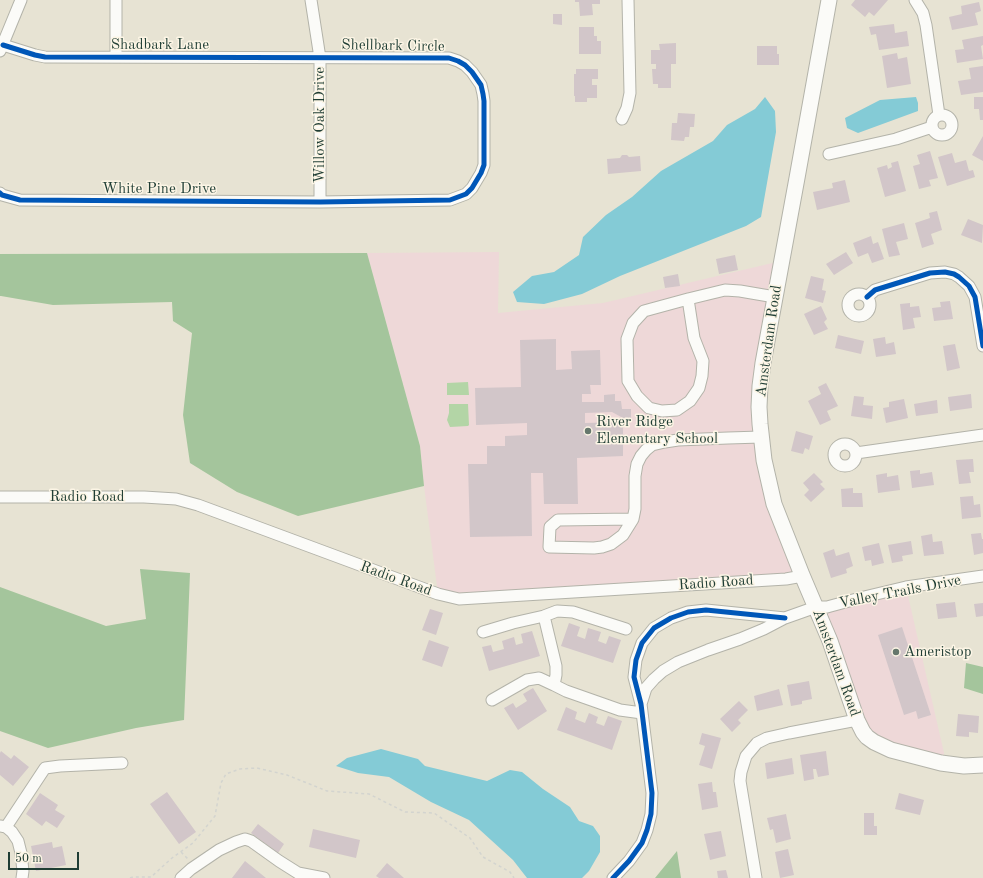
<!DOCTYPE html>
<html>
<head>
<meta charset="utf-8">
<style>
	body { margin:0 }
	#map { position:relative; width:983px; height:878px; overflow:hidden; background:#e7e3d3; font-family:"Old Standard TT",serif }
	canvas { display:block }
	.scale { position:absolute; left:8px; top:852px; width:71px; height:18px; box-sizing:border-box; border:2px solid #1f3d34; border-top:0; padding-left:5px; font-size:12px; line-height:14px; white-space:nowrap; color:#1f3d34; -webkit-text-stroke:3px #fcf5e5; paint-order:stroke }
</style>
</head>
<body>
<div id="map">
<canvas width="983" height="878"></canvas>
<div class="scale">50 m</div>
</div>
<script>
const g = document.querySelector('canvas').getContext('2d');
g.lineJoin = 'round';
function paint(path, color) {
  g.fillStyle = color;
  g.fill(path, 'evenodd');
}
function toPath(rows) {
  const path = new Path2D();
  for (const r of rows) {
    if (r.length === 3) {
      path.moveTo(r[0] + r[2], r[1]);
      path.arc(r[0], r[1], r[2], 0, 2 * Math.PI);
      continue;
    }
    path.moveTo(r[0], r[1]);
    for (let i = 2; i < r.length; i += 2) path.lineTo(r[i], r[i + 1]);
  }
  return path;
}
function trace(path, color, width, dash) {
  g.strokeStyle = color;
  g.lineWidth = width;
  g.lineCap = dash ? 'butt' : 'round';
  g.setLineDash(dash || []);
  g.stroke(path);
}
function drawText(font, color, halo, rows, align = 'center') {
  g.font = font + ' "Old Standard TT",serif';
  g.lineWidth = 3;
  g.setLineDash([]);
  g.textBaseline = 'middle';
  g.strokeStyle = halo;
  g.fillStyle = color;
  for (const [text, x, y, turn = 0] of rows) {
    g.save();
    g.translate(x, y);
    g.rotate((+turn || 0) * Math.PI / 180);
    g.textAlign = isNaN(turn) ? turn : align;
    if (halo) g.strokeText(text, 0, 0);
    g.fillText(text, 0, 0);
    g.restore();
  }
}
paint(toPath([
	[499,252,498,313,603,303,781,261,763,363,764,460,802,575,459,599,438,594,424,486,420,446,367,253],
	[906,587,944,753,941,763,874,742,816,607]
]), '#eed8d8');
paint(toPath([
	[468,382,469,395,447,395,447,383],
	[449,404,468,404,469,425,468,426,450,427,447,420,449,413]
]), '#b3d5a6');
paint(toPath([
	[367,253,420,446,424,486,298,516,237,492,190,463,183,415,192,333,173,321,172,302,53,305,1,296,0,296,0,254],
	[140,569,190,573,184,720,136,728,48,748,0,731,0,587,106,626,146,619],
	[966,663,983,667,983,694,964,688],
	[677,851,681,878,655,878]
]), '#a4c59c');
paint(toPath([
	[765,97,775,111,776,132,761,217,746,226,620,276,582,294,544,304,517,302,513,292,532,276,554,272,579,255,583,237,606,215,632,197,661,171,713,141,727,125,755,109],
	[916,97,918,103,918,111,858,133,847,128,845,118,880,100],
	[381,749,418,759,425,766,487,781,510,770,522,772,543,789,570,807,579,821,593,826,600,836,600,852,589,871,582,878,527,878,513,860,469,820,431,802,389,777,358,773,336,766,347,758]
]), '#84cbd6');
paint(toPath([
	[575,0,600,0,600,4,592,4,593,15,580,16,579,2,575,2],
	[855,0,888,0,874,16,869,12,865,17,851,5],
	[979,2,981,11,975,13,978,25,952,30,949,17,962,14,961,6],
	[553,14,562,14,562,25,553,24],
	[894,24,895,33,907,31,909,46,879,50,876,34,871,35,869,27],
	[579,27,594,27,594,36,597,36,597,41,601,41,601,54,579,54],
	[983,36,983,45,981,46,983,59,957,63,955,50,964,49,962,40],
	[676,43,676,64,671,64,671,88,658,88,658,84,653,84,652,69,656,69,656,64,651,64,651,50,660,50,659,44],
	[757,46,777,46,777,54,779,54,779,65,757,65],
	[897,53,898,59,907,57,911,84,887,88,882,56],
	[983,66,983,92,961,95,958,81,971,79,969,68],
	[576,69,598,69,598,79,592,79,592,85,597,85,597,98,587,98,587,102,575,102,575,96,574,96,574,74,576,74],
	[974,97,983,97,983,120,980,120,979,109,974,109],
	[678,113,695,114,694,127,690,127,689,137,685,137,684,141,671,140,672,123,677,123],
	[983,136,983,161,972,155],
	[930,151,938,178,929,180,931,186,919,189,913,166,920,164,917,155],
	[952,153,955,163,966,160,969,171,973,170,975,177,947,186,938,157],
	[622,155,627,155,629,157,640,156,641,171,608,174,607,159,620,158],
	[898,161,906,191,885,197,877,168,887,165,888,169,892,167,891,163],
	[845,180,850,202,817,210,813,192,833,188,832,183],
	[937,211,942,230,931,234,934,244,922,248,915,223,930,218,929,213],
	[968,219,983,225,982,243,961,235],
	[904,223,908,239,896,242,900,255,889,257,882,229],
	[871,236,873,244,878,242,884,259,872,263,868,253,858,257,853,243],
	[846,252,853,263,834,275,826,264],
	[735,255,738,270,719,274,716,259],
	[678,274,680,286,665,288,663,277],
	[811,276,824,279,822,290,826,291,823,303,805,298],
	[950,301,953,319,934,321,932,308,941,307,940,302],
	[910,303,910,307,919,306,921,317,913,318,915,328,903,330,900,304],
	[821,306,827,319,824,322,828,329,814,335,804,314],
	[838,335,864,341,861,354,835,348],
	[885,337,886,344,894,342,896,354,876,357,873,339],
	[556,339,556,370,572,369,571,351,600,350,601,385,590,385,591,394,582,394,582,402,604,402,604,395,615,394,615,401,621,401,622,409,631,409,631,418,623,418,612,412,585,413,585,423,623,422,623,456,577,458,578,504,544,504,543,473,531,473,532,536,470,537,468,464,487,464,487,446,505,446,505,436,527,435,527,423,476,425,475,388,521,387,520,340],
	[955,344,960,368,947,371,943,346],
	[826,383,838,406,827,411,831,420,820,425,808,401,821,394,818,387],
	[971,394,972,408,950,411,948,397],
	[854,396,864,397,863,405,873,406,872,419,851,416],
	[904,399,908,418,886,423,883,408,889,407,889,402],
	[937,400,938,413,916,416,914,404],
	[796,431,813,436,809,450,805,448,803,454,791,451],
	[973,459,974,472,969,472,971,483,959,484,956,460],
	[920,470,920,474,932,472,934,485,912,488,910,471],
	[814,473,823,482,820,484,825,489,811,502,804,495,809,490,803,483],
	[887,473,887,477,898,475,900,490,878,493,876,475],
	[853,488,853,493,862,493,863,507,842,507,841,489],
	[973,496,974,505,980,504,981,517,962,519,960,497],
	[981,533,982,539,983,539,983,553,974,555,971,534],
	[932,534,933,542,942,541,944,554,924,556,921,536],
	[911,541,913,554,902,556,903,561,892,563,888,545],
	[879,543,884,563,872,566,871,560,865,561,862,547],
	[834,549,836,556,849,552,853,566,846,569,847,573,831,578,823,553],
	[955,602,957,617,938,619,936,604],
	[983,603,983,616,976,617,974,604],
	[430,609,443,613,436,635,422,630],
	[569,623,580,627,577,636,585,639,588,628,601,632,598,641,606,644,609,636,621,640,613,663,561,646],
	[902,627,931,715,918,719,916,711,904,715,878,635],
	[532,631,540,656,489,671,482,647,491,645,493,652,504,649,502,641,514,637,516,645,523,643,521,634],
	[429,640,449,647,442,667,422,660],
	[809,681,812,699,802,701,802,704,791,706,787,685],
	[533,688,547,711,518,730,504,708,513,703,516,708,527,701,523,694],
	[779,689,783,705,757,711,754,696],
	[739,701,748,710,738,720,741,723,732,732,720,719],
	[566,707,577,712,575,719,585,723,589,713,598,717,596,723,604,726,608,716,622,721,612,750,557,730],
	[958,714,979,716,978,733,969,732,969,737,956,736],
	[702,733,721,738,712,769,699,765,705,746,699,744],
	[1,751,11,759,14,755,29,767,13,786,0,775,0,753],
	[826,751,829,775,818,777,816,769,813,769,814,779,804,781,800,755],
	[792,758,794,774,767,779,765,763],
	[712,782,713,792,716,792,718,807,702,810,698,784],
	[167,792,196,832,179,844,150,804],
	[40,793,58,805,55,810,65,816,57,828,46,821,42,826,26,814],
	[899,793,924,800,920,815,895,809],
	[864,813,874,813,874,826,877,826,877,835,864,835],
	[786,814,791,839,776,843,773,829,770,830,767,818],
	[258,824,284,844,278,853,251,833],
	[313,829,360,840,356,858,309,847],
	[721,831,726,856,710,860,704,834],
	[52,842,53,848,62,846,66,865,36,871,31,846],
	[788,849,794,875,780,878,775,852],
	[245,861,266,878,232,878],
	[387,863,404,878,379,878,376,876],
	[726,870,728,878,718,878,717,871]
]), '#d2c6c9');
const minor = toPath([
	[116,0,116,57],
	[311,0,320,58,320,202],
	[915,0,923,13,926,25,939,115],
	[0,51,21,0],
	[942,125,10],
	[622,119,627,108,630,93,628,0],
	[829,154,896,139,932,127],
	[0,193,2,195,20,200,320,202,450,200,466,194,472,188,481,173,484,165,484,101,483,94,481,85,472,72,465,65,458,61,449,58,45,57,35,55,3,45],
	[859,305,11],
	[867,297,875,290,930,273,945,272,954,274,959,277,969,286,975,297,983,346],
	[688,299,694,338,703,361,702,376,699,388,690,401,677,410,662,411,649,408,637,396,628,381,627,339,633,323,644,311,688,299,725,290,740,291,775,297],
	[845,455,11],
	[856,453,983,435],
	[0,497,144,497,176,499,198,505,438,594,459,599,786,579,797,577,802,575],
	[633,519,558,520,550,527,549,547,594,548,602,547,611,544,623,535,633,519,635,509,635,476,637,464,641,456,646,450,652,445,665,442,678,440,728,438,761,437],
	[544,616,556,666,556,675,554,685],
	[483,632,513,623,544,616,557,611,573,612,626,629],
	[492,700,527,680,539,678,554,685,566,691,620,710,642,713],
	[641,704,646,688,654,679,663,671,678,662,708,650,740,639,764,629,785,618,816,607,827,607,864,597,906,587,983,576],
	[0,826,6,827,12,832,18,841,21,853,23,871,22,878],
	[6,827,45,768,60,766,122,763],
	[181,878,191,869,219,850,236,842,245,839,251,841,279,861,298,873,324,878],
	[613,878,629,861,642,843,647,830,651,814,652,793,641,704,634,677,636,660,642,643,654,628,671,618,688,612,706,610,785,618],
	[756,878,740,781,741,772,746,756,757,743,767,738,789,733,857,720]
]);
const major = toPath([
	[829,0,797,178,763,363,760,386,759,407,760,424,764,460,774,504,802,575,830,641,857,720,863,732,867,737,874,742,891,750,941,763,964,766,983,765]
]);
trace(minor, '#b3b3a9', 13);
trace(major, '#b3b3a9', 17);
trace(toPath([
	[181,852,188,859],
	[130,878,133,877,151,877,172,858,193,843,215,816,221,783,226,774,240,769,257,768,287,775,327,791,369,794,405,812,434,813,470,838,483,857,510,872,514,878]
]), '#d3d4cf', 1.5, [3, 3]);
trace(minor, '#fbfbf8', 11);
trace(major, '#fbfbf8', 15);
trace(toPath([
	[0,193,2,195,20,200,320,202,450,200,466,194,472,188,481,173,484,165,484,101,483,94,481,85,472,72,465,65,458,61,449,58,45,57,35,55,3,45],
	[867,297,875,290,930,273,945,272,954,274,959,277,969,286,975,297,983,346],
	[613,878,629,861,642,843,647,830,651,814,652,793,641,704,634,677,636,660,642,643,654,628,671,618,688,612,706,610,785,618]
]), '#0057b8', 5);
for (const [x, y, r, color] of [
	[588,431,4,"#65776c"],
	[896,652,4,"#65776c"]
]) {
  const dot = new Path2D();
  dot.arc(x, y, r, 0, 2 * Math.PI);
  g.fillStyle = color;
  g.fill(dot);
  trace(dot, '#fcf5e5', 1.5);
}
drawText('15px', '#1f3d34', '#fcf5e5', [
	["Shadbark Lane",160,45],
	["Shellbark Circle",393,46,1],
	["Willow Oak Drive",320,125,-90],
	["White Pine Drive",159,189],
	["Amsterdam Road",769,341,-82],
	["Radio Road",87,497],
	["Radio Road",396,579,20],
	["Radio Road",716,583,-4],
	["Valley Trails Drive",900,592,-11],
	["Amsterdam Road",836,663,70]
]);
drawText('15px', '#1f3d34', '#fcf5e5', [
	["River Ridge",596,422],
	["Elementary School",596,439],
	["Ameristop",904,652]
], 'left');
</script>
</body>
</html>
